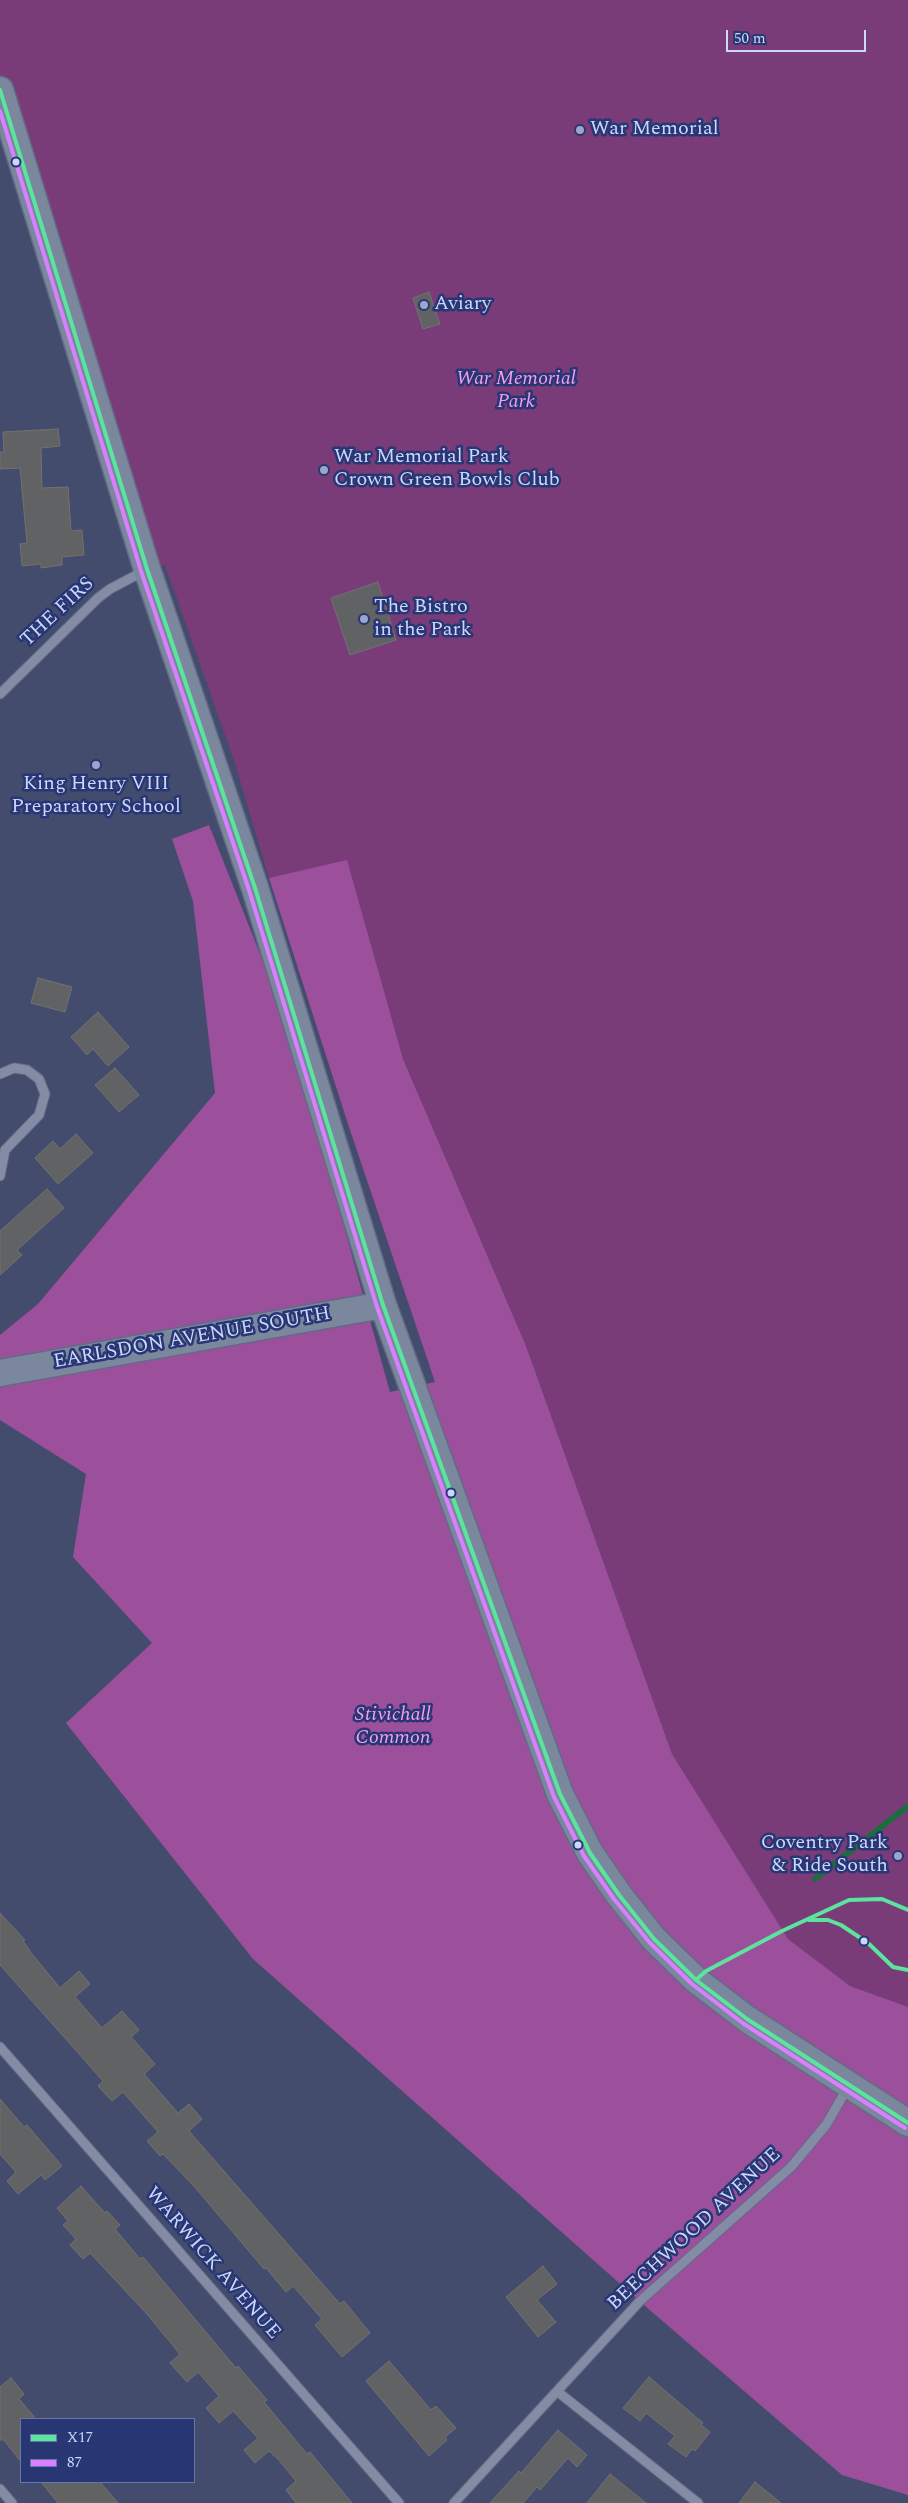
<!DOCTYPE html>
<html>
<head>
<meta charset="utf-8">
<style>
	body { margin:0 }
	#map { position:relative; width:908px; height:2503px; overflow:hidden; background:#444c6e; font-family:Spectral,serif }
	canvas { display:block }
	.legend { position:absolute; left:20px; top:2418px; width:175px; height:65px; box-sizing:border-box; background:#283673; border:1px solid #6976aa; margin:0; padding:6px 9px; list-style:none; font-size:15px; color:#cbd7fc }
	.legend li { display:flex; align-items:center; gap:10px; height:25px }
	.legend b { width:25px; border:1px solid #6976aa }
	.scale { position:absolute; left:726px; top:30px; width:140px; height:22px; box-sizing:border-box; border:2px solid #cbd7fc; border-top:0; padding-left:6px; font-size:15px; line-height:18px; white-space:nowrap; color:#cbd7fc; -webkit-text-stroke:4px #283673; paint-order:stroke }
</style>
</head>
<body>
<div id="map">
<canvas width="908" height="2503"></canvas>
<ul class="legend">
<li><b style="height:6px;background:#5ae49d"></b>X17</li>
<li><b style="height:6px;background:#d880ff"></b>87</li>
</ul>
<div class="scale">50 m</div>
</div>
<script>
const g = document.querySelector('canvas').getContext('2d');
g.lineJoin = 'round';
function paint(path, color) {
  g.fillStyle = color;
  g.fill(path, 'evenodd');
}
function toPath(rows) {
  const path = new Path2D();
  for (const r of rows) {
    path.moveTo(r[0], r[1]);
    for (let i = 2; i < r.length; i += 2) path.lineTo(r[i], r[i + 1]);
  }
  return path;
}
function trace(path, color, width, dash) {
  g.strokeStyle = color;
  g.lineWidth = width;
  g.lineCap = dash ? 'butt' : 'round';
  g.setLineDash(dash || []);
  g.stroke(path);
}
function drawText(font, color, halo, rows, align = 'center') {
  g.font = font + ' Spectral,serif';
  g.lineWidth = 5;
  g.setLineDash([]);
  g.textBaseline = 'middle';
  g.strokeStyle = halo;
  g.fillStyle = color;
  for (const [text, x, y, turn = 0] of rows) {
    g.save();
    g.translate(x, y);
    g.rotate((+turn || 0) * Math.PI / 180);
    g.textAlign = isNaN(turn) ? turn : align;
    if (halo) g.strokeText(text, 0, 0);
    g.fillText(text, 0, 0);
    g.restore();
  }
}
paint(toPath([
	[0,0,908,0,908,2007,850,1986,788,1939,672,1754,526,1346,403,1059,347,861,269,878,235,763,165,565,147,569,0,90]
]), '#793c79');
paint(toPath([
	[209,825,287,1022,390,1392,435,1382,348,1124,269,878,347,860,403,1059,526,1346,672,1754,788,1939,850,1986,908,2007,908,2495,842,2475,652,2312,253,1959,66,1723,152,1643,73,1557,86,1474,0,1420,0,1335,38,1304,215,1093,193,901,172,839]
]), '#9c509c');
trace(toPath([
	[815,1879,908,1806]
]), '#186f3d', 5.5);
const building = toPath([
	[429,292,440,324,423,329,413,298,429,292],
	[58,429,60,446,41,448,42,488,68,487,71,531,82,530,84,555,62,557,62,565,41,568,41,564,22,566,20,544,27,543,20,468,0,469,0,452,4,452,3,432,58,429],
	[378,582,396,640,350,655,331,598,378,582],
	[38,978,72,987,65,1012,31,1003,38,978],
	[98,1012,129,1047,108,1066,93,1049,87,1055,71,1037,98,1012],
	[115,1068,139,1095,119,1112,95,1085,115,1068],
	[76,1134,93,1153,58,1184,35,1158,53,1141,60,1149,76,1134],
	[47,1189,64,1208,17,1250,22,1255,0,1275,0,1231,47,1189],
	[0,1913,25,1940,23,1941,32,1954,60,1988,79,1971,90,1984,75,1997,102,2028,122,2011,139,2030,131,2037,155,2064,144,2074,178,2113,189,2104,202,2119,189,2131,340,2304,344,2301,370,2333,342,2357,315,2325,322,2319,293,2286,286,2292,266,2268,264,2269,193,2185,163,2154,160,2156,147,2141,158,2132,123,2092,112,2101,98,2086,103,2081,0,1965,0,1913],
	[0,2099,24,2127,27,2125,62,2166,45,2180,41,2175,18,2194,7,2181,16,2172,0,2154,0,2099],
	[81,2186,105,2213,107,2211,120,2225,115,2229,140,2259,143,2257,236,2368,238,2366,267,2400,264,2402,307,2454,310,2452,352,2503,296,2503,286,2490,296,2481,278,2459,269,2451,255,2463,244,2450,258,2438,233,2411,219,2423,206,2408,219,2396,198,2372,187,2382,170,2363,180,2354,146,2313,90,2253,83,2259,70,2245,76,2239,63,2225,68,2221,57,2208,81,2186],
	[543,2266,557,2284,537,2300,556,2322,538,2337,506,2297,543,2266],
	[389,2361,431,2410,436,2406,456,2428,445,2437,447,2440,429,2456,366,2381,389,2361],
	[649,2377,703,2423,701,2425,710,2432,695,2451,692,2449,686,2457,668,2444,675,2436,646,2413,640,2421,623,2408,649,2377],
	[11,2378,24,2394,19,2399,36,2419,21,2419,21,2462,4,2440,0,2440,0,2387,11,2378],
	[558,2430,587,2455,577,2467,568,2458,540,2490,537,2487,523,2503,490,2503,519,2471,521,2473,558,2430],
	[610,2474,646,2503,587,2503,610,2474],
	[41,2482,100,2482,118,2503,58,2503,41,2482],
	[755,2482,781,2503,739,2503,755,2482]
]);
paint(building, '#616264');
trace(building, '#737170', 1);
const minor = toPath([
	[0,694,98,598,110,589,146,570],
	[0,1074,14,1068,27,1070,39,1079,45,1094,39,1115,5,1150,0,1176],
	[0,2047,399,2503],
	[558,2392,698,2503],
	[0,2489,12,2503],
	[454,2503,640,2301,791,2167,826,2125,848,2087]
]);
const major = toPath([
	[0,90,147,569,255,888,383,1305,560,1794,590,1853,619,1895,654,1939,696,1980,747,2019,908,2123],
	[0,1373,383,1305]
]);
trace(minor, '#636a87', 11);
trace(major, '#636a87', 29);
trace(minor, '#848ba4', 9);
trace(major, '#7a879c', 26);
trace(toPath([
	[0,90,147,569,255,888,383,1305,560,1794,590,1853,619,1895,654,1939,696,1980,747,2019,908,2123],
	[809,1920,828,1920,841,1925,868,1943,893,1967,908,1970],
	[696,1980,706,1971,782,1931,849,1900,882,1899,908,1910]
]), '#5ae49d', 4);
trace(toPath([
	[0,111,141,571,249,890,377,1307,554,1797,584,1856,614,1899,650,1943,692,1984,744,2024,905,2128]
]), '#d880ff', 4);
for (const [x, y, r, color] of [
	[580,130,5,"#9ca6ca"],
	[16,162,4.5,"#cbd7fc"],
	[424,305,5,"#9ca6ca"],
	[324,470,5,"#9ca6ca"],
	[364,619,5,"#9ca6ca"],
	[96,765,5,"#9ca6ca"],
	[451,1493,4.5,"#cbd7fc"],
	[578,1845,4.5,"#cbd7fc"],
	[898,1856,5,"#9ca6ca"],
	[864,1941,4.5,"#cbd7fc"]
]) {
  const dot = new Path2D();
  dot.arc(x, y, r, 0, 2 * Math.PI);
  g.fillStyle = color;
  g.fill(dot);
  trace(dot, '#283673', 2);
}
drawText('20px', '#cbd7fc', '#283673', [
	["War Memorial",590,130],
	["Aviary",434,305],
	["War Memorial Park",334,458],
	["Crown Green Bowls Club",334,481],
	["The Bistro",374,608],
	["in the Park",374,631],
	["King Henry VIII",96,785,"center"],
	["Preparatory School",96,808,"center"],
	["Coventry Park",888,1844,"right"],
	["& Ride South",888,1867,"right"]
], 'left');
drawText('italic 20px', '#f79dee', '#283673', [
	["War Memorial",516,380],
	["Park",516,403],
	["Stivichall",393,1716],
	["Common",393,1739]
]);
drawText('20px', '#cbd7fc', '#283673', [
	["THE FIRS",58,613,-43],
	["EARLSDON AVENUE SOUTH",192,1339,-10],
	["BEECHWOOD AVENUE",695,2230,-43],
	["WARWICK AVENUE",212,2264,49]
]);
</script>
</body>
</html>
